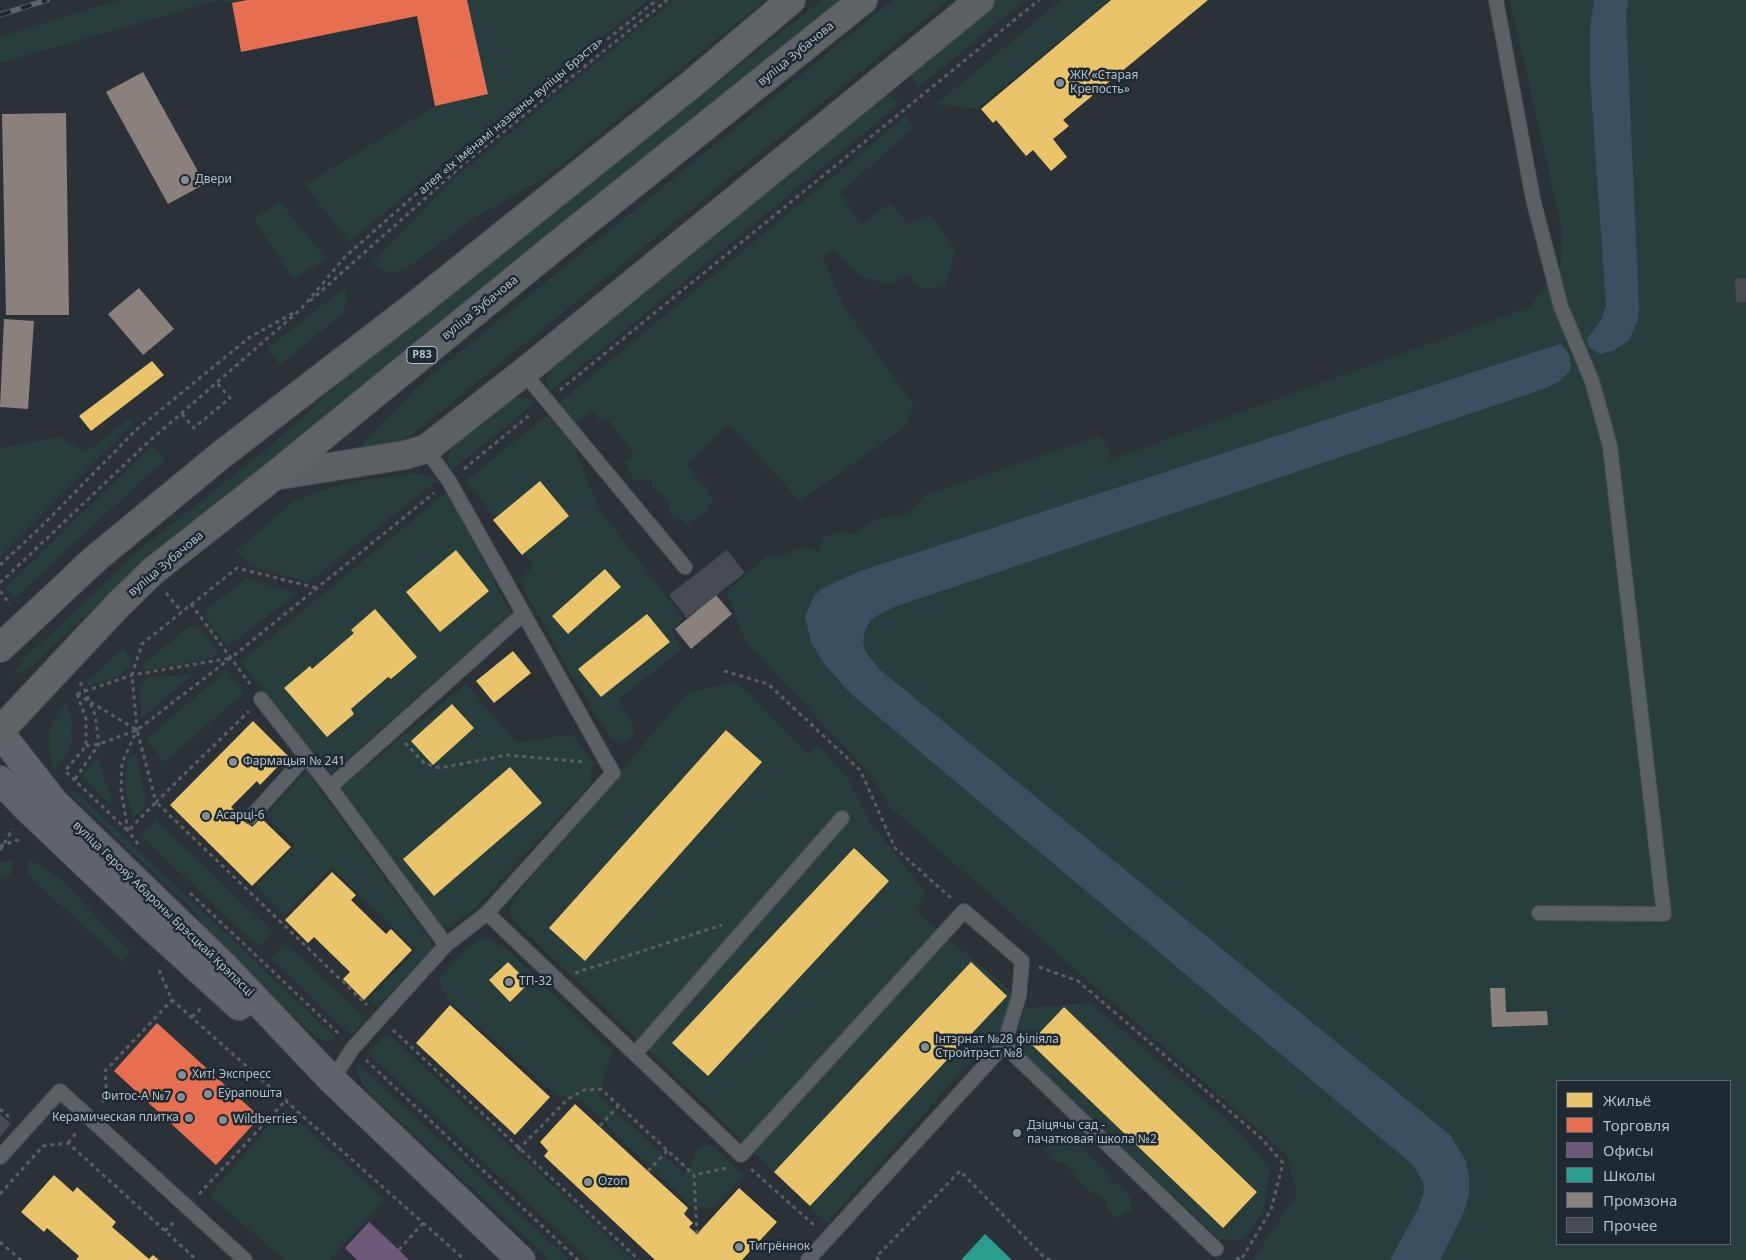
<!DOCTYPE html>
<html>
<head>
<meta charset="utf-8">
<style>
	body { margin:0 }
	#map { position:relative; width:1746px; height:1260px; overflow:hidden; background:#2b3237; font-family:"Noto Sans",sans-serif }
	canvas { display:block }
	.legend { position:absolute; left:1556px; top:1080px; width:175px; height:165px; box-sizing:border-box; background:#1e2932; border:1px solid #5a656e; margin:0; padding:6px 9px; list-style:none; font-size:15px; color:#b4bfc8 }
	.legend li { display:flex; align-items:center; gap:10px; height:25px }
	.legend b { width:25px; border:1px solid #5a656e }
</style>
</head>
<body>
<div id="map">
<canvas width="1746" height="1260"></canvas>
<ul class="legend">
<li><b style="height:14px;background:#e9c46a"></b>Жильё</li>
<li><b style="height:14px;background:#e76f51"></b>Торговля</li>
<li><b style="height:14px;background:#6d597a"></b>Офисы</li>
<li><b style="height:14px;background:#2a9d8f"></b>Школы</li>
<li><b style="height:14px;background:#8a817c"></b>Промзона</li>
<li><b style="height:14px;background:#454b50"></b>Прочее</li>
</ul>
</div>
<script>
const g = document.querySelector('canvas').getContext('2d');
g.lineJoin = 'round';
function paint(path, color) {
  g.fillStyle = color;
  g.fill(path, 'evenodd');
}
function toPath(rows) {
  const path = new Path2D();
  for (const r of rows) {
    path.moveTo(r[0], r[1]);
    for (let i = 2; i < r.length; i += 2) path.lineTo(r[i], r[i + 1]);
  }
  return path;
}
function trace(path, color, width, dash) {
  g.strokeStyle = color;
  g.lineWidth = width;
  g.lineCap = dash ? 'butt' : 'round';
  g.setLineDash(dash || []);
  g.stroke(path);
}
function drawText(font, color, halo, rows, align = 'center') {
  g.font = font + ' "Noto Sans",sans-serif';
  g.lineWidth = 5;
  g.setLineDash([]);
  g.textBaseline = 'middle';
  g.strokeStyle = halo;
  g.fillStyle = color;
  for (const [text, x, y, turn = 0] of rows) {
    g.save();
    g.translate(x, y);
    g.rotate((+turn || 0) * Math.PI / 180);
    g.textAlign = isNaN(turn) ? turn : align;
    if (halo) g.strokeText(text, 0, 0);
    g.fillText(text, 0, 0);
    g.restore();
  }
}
paint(toPath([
	[119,0,247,0,232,3,219,0,0,63,0,37],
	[467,0,648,0,517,107,466,145,349,242,305,185,435,106,488,94],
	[674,0,765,0,545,178,477,216,404,270,392,272,381,270,372,264,453,179],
	[822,0,840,0,272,459,145,559,29,669,13,676,24,659,139,550,271,446,361,363],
	[893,0,949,0,414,433,388,446,356,451,418,386],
	[996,0,1025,0,917,88,910,71],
	[1061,0,1109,0,977,109,937,104],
	[1510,0,1746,0,1746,1260,1253,1260,1297,1194,1286,1154,890,807,871,775,747,643,726,592,770,554,779,557,803,547,818,552,823,538,840,532,853,534,878,519,907,514,925,495,1100,436,1110,452,1110,460,1530,307,1560,267,1562,230],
	[1557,1081,1730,1081,1730,1244,1557,1244],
	[890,95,899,104,551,391,546,380,552,366,877,97],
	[906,116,913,128,840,193,861,224,891,203,907,224,931,215,955,249,946,286,922,289,908,275,889,284,862,277,835,251,822,257,845,308,914,406,905,427,800,501,729,424,687,464,703,486,709,487,708,493,714,501,707,506,707,510,686,525,682,519,674,519,669,511,669,502,652,486,652,479,634,480,625,463,634,454,608,419,599,420,593,410,573,425,558,404],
	[280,202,326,259,293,279,254,219],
	[345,287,347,302,341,315,280,365,267,349],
	[515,398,527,398,536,402,452,470,448,459,450,447],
	[547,415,573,445,600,510,683,618,671,629,681,650,618,700,635,729,631,737,623,744,612,740,570,673,519,581,534,566,466,481],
	[129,419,133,423,0,556,0,448,59,437,86,452],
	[154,447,165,459,15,598,5,588,150,448],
	[419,473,438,480,309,582,250,566,236,551,293,502,319,491,357,481],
	[448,491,511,614,331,773,241,662],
	[247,578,296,594,228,646,206,618,206,610],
	[197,625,218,651,212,658,146,670,142,666,189,626],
	[123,648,132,660,131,665,118,676,89,686,87,682],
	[227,670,244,692,164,763,147,739],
	[194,674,141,718,140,685,147,678],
	[735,682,748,693,808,755,818,745,849,780,872,825,926,893,916,912,1010,990,1011,1022,994,1035,827,1223,514,920,510,909,514,898,687,693],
	[466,684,517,743,572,734,593,762,590,785,475,908,445,931,340,788],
	[65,703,71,717,72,739,68,752,54,770,49,749,49,733,56,717],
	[137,754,146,806,133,818,125,789,127,760],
	[97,756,112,802,110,804,82,776],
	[306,771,431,942,432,949,378,1006,369,999,416,950,332,868,284,915,256,886,295,845,266,815],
	[74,790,336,1038,326,1041,317,1038,226,954,191,908,70,794],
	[156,820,273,932,258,947,141,835],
	[14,859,10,876,0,880,0,863],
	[29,859,58,877,130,951,123,962,28,875],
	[485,937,504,947,612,1051,599,1096,685,1175,699,1146,714,1146,743,1176,714,1208,691,1206,582,1101,556,1095,448,1000,438,980,468,947],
	[285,943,366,1018,351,1035,271,958],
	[1091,1003,1233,1125,1270,1168,1263,1213,1243,1240,1219,1239,1015,1045,1024,1008],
	[387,1033,633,1260,589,1260,368,1053],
	[357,1063,569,1260,550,1260,366,1090,357,1073],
	[284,1108,385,1200,329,1260,284,1260,210,1195],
	[1068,1136,1106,1171,1114,1185,1119,1184,1131,1197,1131,1211,1116,1218,1109,1212,1104,1198,1087,1189,1064,1163,1051,1160,1045,1149,1056,1140]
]), '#283e3d');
paint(toPath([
	[1594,0,1628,0,1626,15,1639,307,1638,320,1629,340,1615,350,1600,354,1589,347,1587,339,1602,319,1606,305,1590,78,1590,29],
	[1560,344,1569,354,1571,366,1569,372,1560,381,1546,388,894,607,878,615,870,621,865,631,863,641,865,651,879,669,1450,1135,1466,1161,1469,1177,1469,1195,1464,1212,1440,1260,1390,1260,1418,1209,1424,1192,1423,1182,1413,1165,850,693,823,662,812,644,805,617,814,596,823,588,860,571]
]), '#3a5061');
paint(toPath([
	[1111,0,1208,0,1063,120,1069,126,1053,139,1067,157,1051,171,1033,150,1026,156,996,120,993,123,981,109],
	[152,361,164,375,91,431,79,416],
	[540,481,569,516,522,555,493,520],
	[456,550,489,591,440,632,406,592],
	[605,569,621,587,568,634,552,616],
	[375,609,417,657,391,679,388,677,351,709,354,714,327,737,284,688,310,666,312,669,354,633,351,630],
	[647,614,670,642,601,697,578,669],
	[513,651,531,673,494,703,476,681],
	[452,704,474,728,433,765,411,741],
	[253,721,288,756,260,785,257,781,231,807,252,827,261,818,291,847,252,886,170,805],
	[726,730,762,762,585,961,549,928],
	[510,767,542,803,434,896,403,859],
	[854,848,889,881,708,1076,672,1043],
	[332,872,356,895,351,900,386,934,391,929,412,950,364,1000,343,979,350,972,314,937,308,943,285,920],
	[508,962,529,983,510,1002,489,980],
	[971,962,1007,996,810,1206,774,1172],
	[450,1005,550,1097,515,1135,416,1043],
	[1064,1007,1257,1192,1223,1228,1030,1043],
	[575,1104,688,1208,684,1214,693,1223,689,1227,697,1234,739,1188,777,1222,742,1260,655,1260,544,1156,548,1151,540,1142],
	[54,1175,73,1192,77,1187,116,1222,112,1227,149,1259,153,1255,159,1260,76,1260,79,1256,47,1228,44,1232,21,1212]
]), '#e9c46a');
paint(toPath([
	[247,0,467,0,488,94,435,106,417,16,241,52,232,3],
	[157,1023,260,1117,216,1165,114,1071]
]), '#e76f51');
paint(toPath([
	[369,1222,399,1250,409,1260,357,1260,345,1248]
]), '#6d597a');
paint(toPath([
	[985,1234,1012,1260,961,1260]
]), '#2a9d8f');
paint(toPath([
	[143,72,205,184,168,204,106,92],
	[66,113,69,315,6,315,2,114],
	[139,288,174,329,143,355,108,314],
	[4,319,34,321,28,409,0,407],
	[716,595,732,614,691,649,675,629],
	[1490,988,1505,988,1506,1012,1547,1011,1548,1025,1492,1027]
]), '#8a817c');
paint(toPath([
	[1735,278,1746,278,1746,302,1736,303],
	[727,550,745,573,687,618,669,595],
	[0,1114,11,1124,0,1137]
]), '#454b50');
const service = toPath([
	[1496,0,1533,199,1561,307,1592,381,1610,446,1664,914,1539,913],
	[524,373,685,567],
	[261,699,330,787,446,945],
	[330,787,523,614],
	[251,817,306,756],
	[487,913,741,1155,964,911,1022,961,1019,996,1004,1045],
	[635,1054,842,818],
	[332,1080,353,1048,446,945,487,913,613,773,449,481,426,449],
	[0,1157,60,1091,245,1260],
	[808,1260,1004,1045,1216,1249]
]);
const minor = toPath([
	[274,476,405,455,426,449,533,365,980,0]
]);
const secondary = toPath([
	[0,733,54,802,222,964,332,1080,521,1260],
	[0,780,28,809,153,928,239,1006]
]);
const trunk = toPath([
	[0,648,95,559,221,455,421,301,693,83,791,0],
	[0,731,118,605,153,571,274,476,557,245,863,0]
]);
trace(service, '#484e52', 16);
trace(minor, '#484e52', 30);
trace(secondary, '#484e52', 30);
trace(trunk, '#484e53', 30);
trace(toPath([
	[310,301,465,163,667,0],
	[560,390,1039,0],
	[182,414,194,428,230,398,217,383],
	[464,469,532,413],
	[0,565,42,526,136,430,250,337,295,312],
	[0,583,145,445,301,309,345,257,459,156,657,0],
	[0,591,10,604],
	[166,593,182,612],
	[191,604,250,684],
	[724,671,768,684,860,770,895,848,951,898],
	[77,694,86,719,86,746,65,771,128,831,156,802,367,1005],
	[77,694,137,730,156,802,249,711],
	[77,694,132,675,231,658],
	[405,743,424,763,440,768,507,755,585,762],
	[86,746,99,744,137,730,232,657,434,493],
	[75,779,99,744,95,715,83,686,79,682],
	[138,844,128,831,121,790,122,763,137,730,132,675,142,644,237,568,317,588],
	[0,846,21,839],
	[0,850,13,829],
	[190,893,340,1035],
	[1039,967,1078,981,1261,1138,1283,1163,1271,1210,1241,1260,1233,1256],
	[159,970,172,1000,465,1260],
	[575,973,722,925],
	[192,1017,202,1007],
	[393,1030,639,1260],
	[366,1060,578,1260],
	[102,1102,107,1096,105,1071,172,1000],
	[0,1109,10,1118],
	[600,1126,619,1105],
	[68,1143,77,1132],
	[518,1150,568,1099,584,1090,601,1089,694,1175],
	[751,1169,814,1225],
	[648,1171,668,1150],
	[0,1194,43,1146,68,1143,197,1260],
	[199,1194,287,1099],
	[165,1231,175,1221],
	[697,1234,694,1175,727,1168],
	[0,1242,21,1260],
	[399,1250,424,1222],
	[879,1260,876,1257,960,1171,1046,1259,1055,1260]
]), '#595f62', 3, [4, 4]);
trace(service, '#5b6065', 14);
trace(minor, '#5b6065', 28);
trace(secondary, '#5e646a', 28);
trace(trunk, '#5e6366', 28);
const rail = toPath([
	[0,15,47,0]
]);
trace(rail, '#5e6469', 5.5);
trace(rail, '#1e2932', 4, [11]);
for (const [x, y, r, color] of [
	[1060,83,5,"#848e95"],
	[185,180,5,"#848e95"],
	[233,762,5,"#848e95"],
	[206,816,5,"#848e95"],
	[509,982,5,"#848e95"],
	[925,1047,5,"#848e95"],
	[182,1075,5,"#848e95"],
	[208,1094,5,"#848e95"],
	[181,1097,5,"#848e95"],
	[189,1118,5,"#848e95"],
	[223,1120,5,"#848e95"],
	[1017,1133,5,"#848e95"],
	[588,1182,5,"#848e95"],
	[739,1247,5,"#848e95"]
]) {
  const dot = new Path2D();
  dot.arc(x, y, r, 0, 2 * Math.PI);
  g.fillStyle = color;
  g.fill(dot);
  trace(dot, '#1e2932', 2);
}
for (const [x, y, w] of [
	[422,355,30]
]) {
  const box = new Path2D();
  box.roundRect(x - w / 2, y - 8.5, w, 17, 4);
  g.fillStyle = '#1e2932';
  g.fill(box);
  trace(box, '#b4bfc8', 1);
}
drawText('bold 11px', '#b4bfc8', null, [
	["Р83",422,355]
]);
drawText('12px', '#b4bfc8', '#1e2932', [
	["вуліца Зубачова",796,54,-39],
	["алея «Іх імёнамі названы вуліцы Брэста»",511,116,-40],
	["вуліца Зубачова",480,308,-39],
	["вуліца Зубачова",166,564,-40],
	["вуліца Герояў Абароны Брэсцкай Крэпасці",163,909,44]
]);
drawText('12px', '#b4bfc8', '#1e2932', [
	["ЖК «Старая",1070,76],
	["Крепость»",1070,90],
	["Двери",195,180],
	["Фармацыя № 241",243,762],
	["Асарці-6",216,816],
	["ТП-32",519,982],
	["Інтэрнат №28 фiлiяла",935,1040],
	["Стройтрэст №8",935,1054],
	["Хит! Экспресс",192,1075],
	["Еўрапошта",218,1094],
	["Фитос-А №7",171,1097,"right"],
	["Керамическая плитка",179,1118,"right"],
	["Wildberries",233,1120],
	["Дзіцячы сад -",1027,1126],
	["пачатковая школа №2",1027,1140],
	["Ozon",598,1182],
	["Тигрённок",749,1247]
], 'left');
</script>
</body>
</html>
